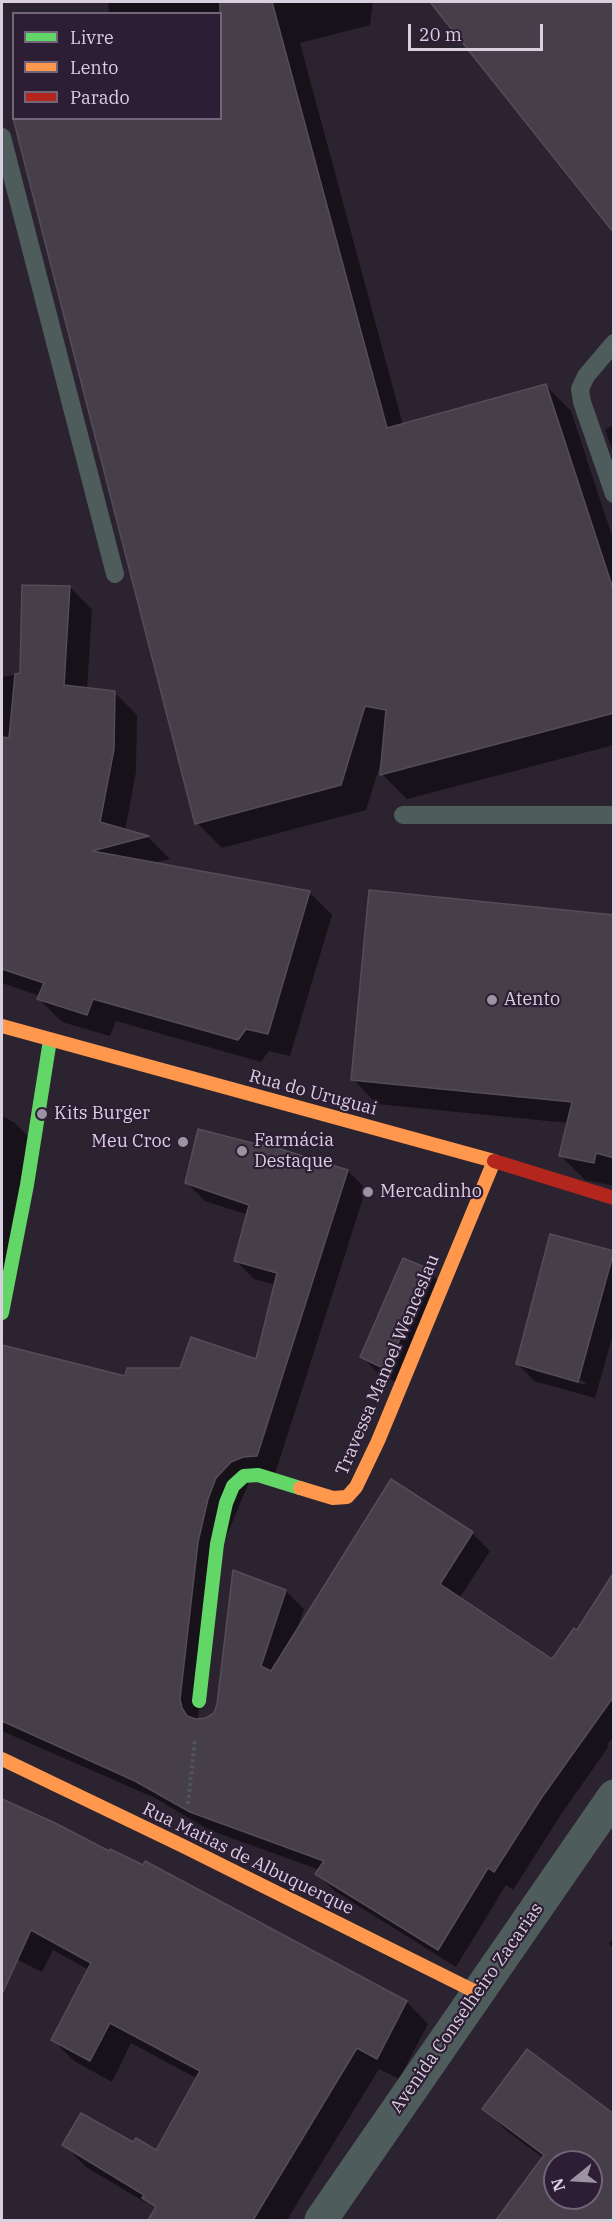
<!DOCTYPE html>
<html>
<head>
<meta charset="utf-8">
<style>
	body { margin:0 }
	#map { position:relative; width:615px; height:2222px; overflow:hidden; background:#2c2330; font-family:"IBM Plex Serif",serif }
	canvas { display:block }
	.frame { position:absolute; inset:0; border:3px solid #d9d0df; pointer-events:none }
	.legend { position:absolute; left:12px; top:12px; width:210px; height:108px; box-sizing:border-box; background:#2d1e35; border:2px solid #726579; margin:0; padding:8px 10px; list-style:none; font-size:18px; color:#d9d0df }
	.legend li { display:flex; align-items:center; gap:12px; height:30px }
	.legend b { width:30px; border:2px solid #726579 }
	.north { position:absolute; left:543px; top:2150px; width:60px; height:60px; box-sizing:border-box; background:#2d1e35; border:2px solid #726579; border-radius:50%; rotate:252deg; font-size:16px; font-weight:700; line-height:24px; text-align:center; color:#d9d0df }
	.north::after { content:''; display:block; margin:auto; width:21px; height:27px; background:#9c93a2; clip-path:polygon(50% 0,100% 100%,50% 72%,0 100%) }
	.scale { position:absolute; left:408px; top:24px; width:135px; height:27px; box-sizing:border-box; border:3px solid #d9d0df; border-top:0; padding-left:8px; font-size:18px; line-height:21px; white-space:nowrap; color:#d9d0df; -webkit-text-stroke:4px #2d1e35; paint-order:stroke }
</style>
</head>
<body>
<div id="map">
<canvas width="615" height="2222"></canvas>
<div class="frame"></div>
<ul class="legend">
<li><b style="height:8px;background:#63d668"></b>Livre</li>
<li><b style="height:8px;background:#ff974d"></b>Lento</li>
<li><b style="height:8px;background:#b3261e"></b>Parado</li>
</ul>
<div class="north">N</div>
<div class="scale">20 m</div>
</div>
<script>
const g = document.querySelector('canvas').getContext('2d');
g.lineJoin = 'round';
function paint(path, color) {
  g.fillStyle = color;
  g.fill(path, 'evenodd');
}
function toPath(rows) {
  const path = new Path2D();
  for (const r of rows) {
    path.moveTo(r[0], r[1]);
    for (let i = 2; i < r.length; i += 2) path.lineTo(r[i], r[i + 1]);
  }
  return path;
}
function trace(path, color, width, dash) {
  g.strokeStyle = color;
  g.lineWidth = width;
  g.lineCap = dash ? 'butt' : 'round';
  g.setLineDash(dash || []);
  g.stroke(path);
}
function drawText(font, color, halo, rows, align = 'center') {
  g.font = font + ' "IBM Plex Serif",serif';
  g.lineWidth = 4.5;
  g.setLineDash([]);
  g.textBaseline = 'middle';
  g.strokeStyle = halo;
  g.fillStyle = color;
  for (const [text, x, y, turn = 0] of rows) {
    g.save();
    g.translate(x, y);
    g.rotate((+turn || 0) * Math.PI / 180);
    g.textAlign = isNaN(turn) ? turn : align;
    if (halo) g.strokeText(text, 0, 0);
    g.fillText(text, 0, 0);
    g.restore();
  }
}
paint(toPath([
	[108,2,373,2,370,25,300,43,403,425,546,386,571,411,614,542,614,745,407,799,382,774,382,759,366,810,222,848,197,823,220,118,220,14,87,14,109,12],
	[432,2,614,2,614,231],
	[614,424,614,454,605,430],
	[70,587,92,610,87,690,114,692,137,715,136,772,125,831,148,837,170,859,152,863,309,892,332,915,290,1056,269,1051,261,1062,116,1021,110,1036,62,1022,39,999,40,996,2,983,2,677,21,674],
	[614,916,614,1186,585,1180,561,1156,568,1123,377,1104,353,1079],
	[2,1116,15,1123,33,1142,2,1327],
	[348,1171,366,1189,275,1474,250,1480,216,1561,198,1718,198,1721,208,1719,216,1713,219,1704,234,1572,286,1591,304,1609,297,1630,472,1533,490,1551,459,1599,552,1661,578,1632,614,1575,614,1737,607,1744,609,1746,560,1816,513,1890,506,1885,456,1967,336,1892,317,1874,320,1870,209,1830,155,1798,2,1731,2,1334,4,1348,126,1378,257,1361,276,1285,254,1279,236,1261,248,1215,205,1201,186,1182],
	[613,1253,614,1331,595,1398,534,1381,517,1363],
	[535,1368,586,1382,585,1385,535,1371],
	[428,1270,445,1288,404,1386,379,1374,362,1357],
	[2,1812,24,1825,110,1853,143,1867,146,1863,407,2002,428,2024,399,2079,379,2069,287,2220,149,2220,156,2210,155,2208,86,2167,64,2145,134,2144,156,2152,198,2079,131,2043,112,2082,74,2061,53,2040,89,1970,53,1950,42,1972,14,1958,12,1962,2,1958],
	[614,1937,614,1948,609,1944],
	[484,2109,614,2116,614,2220,498,2220,543,2158,508,2132],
	[555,2162,591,2162,591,2198,555,2198]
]), '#0007');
const building = toPath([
	[220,2,272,2,387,428,546,384,614,592,614,713,380,775,386,710,365,706,341,785,195,824,13,118,220,118,220,2],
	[430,2,614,2,614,233,430,2],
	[22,585,70,586,64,685,115,691,114,749,100,822,149,836,92,851,310,891,268,1034,246,1029,238,1040,93,999,87,1015,37,999,44,983,2,969,2,737,9,738,15,674,20,673,22,585],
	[369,890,614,915,614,1158,596,1153,594,1163,559,1156,572,1102,351,1080,369,890],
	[198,1129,264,1146,264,1144,348,1170,257,1456,243,1457,231,1462,216,1478,208,1499,198,1542,180,1699,182,1708,187,1716,196,1719,206,1718,214,1713,217,1704,233,1570,286,1590,261,1666,271,1671,391,1479,473,1532,440,1584,552,1659,574,1628,577,1630,614,1572,614,1696,542,1797,494,1872,488,1868,438,1950,315,1874,324,1861,190,1812,135,1781,2,1721,2,1345,125,1376,127,1368,180,1368,191,1337,256,1359,277,1273,234,1261,249,1205,185,1183,198,1129],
	[550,1234,614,1251,578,1382,516,1364,550,1234],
	[403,1258,429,1269,387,1370,360,1357,403,1258],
	[2,1799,55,1823,109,1851,110,1849,143,1865,145,1861,407,2001,377,2059,357,2048,253,2220,148,2220,156,2207,142,2198,144,2195,62,2145,81,2113,133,2142,136,2138,156,2150,200,2071,110,2023,90,2061,51,2040,91,1963,31,1930,2,1994,2,1799],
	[527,2049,614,2114,614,2220,496,2220,544,2155,482,2109,527,2049],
	[555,2162,591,2162,591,2198,555,2198,555,2162]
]);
paint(building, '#463e49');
trace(building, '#544d58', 1.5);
trace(toPath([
	[188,1804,195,1740]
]), '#4e5657', 4, [3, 3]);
trace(toPath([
	[2,137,115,574],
	[614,343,586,376,580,389,582,402,614,494],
	[403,815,614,815]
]), '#4f5c5c', 18);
trace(toPath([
	[321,2220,614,1796]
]), '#4f5c5c', 33);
trace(toPath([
	[2,1313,27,1185,50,1040],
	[199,1701,217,1544,226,1503,233,1486,244,1476,258,1475,300,1488]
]), '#63d668', 14);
trace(toPath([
	[2,1026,494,1161],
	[300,1488,333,1498,347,1497,356,1487,378,1441,494,1161],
	[2,1759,183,1846,478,1993]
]), '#ff974d', 14);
trace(toPath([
	[494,1161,614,1198]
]), '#b3261e', 14);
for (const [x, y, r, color] of [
	[492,1000,6,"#9c93a2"],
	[42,1114,6,"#9c93a2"],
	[183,1142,6,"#9c93a2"],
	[242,1151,6,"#9c93a2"],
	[368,1192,6,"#9c93a2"]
]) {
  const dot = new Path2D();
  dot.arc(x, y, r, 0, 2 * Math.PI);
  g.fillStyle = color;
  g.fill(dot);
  trace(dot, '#2d1e35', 2);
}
drawText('18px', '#d9d0df', '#2d1e35', [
	["Atento",504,1000],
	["Kits Burger",54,1114],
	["Farmácia",254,1141],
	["Destaque",254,1162],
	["Meu Croc",171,1142,"right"],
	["Mercadinho",380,1192]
], 'left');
drawText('18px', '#d9d0df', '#2d1e35', [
	["Rua do Uruguai",313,1093,15],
	["Travessa Manoel Wenceslau",388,1365,-67],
	["Rua Matias de Albuquerque",248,1859,26],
	["Avenida Conselheiro Zacarias",467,2008,-55]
]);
</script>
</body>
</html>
